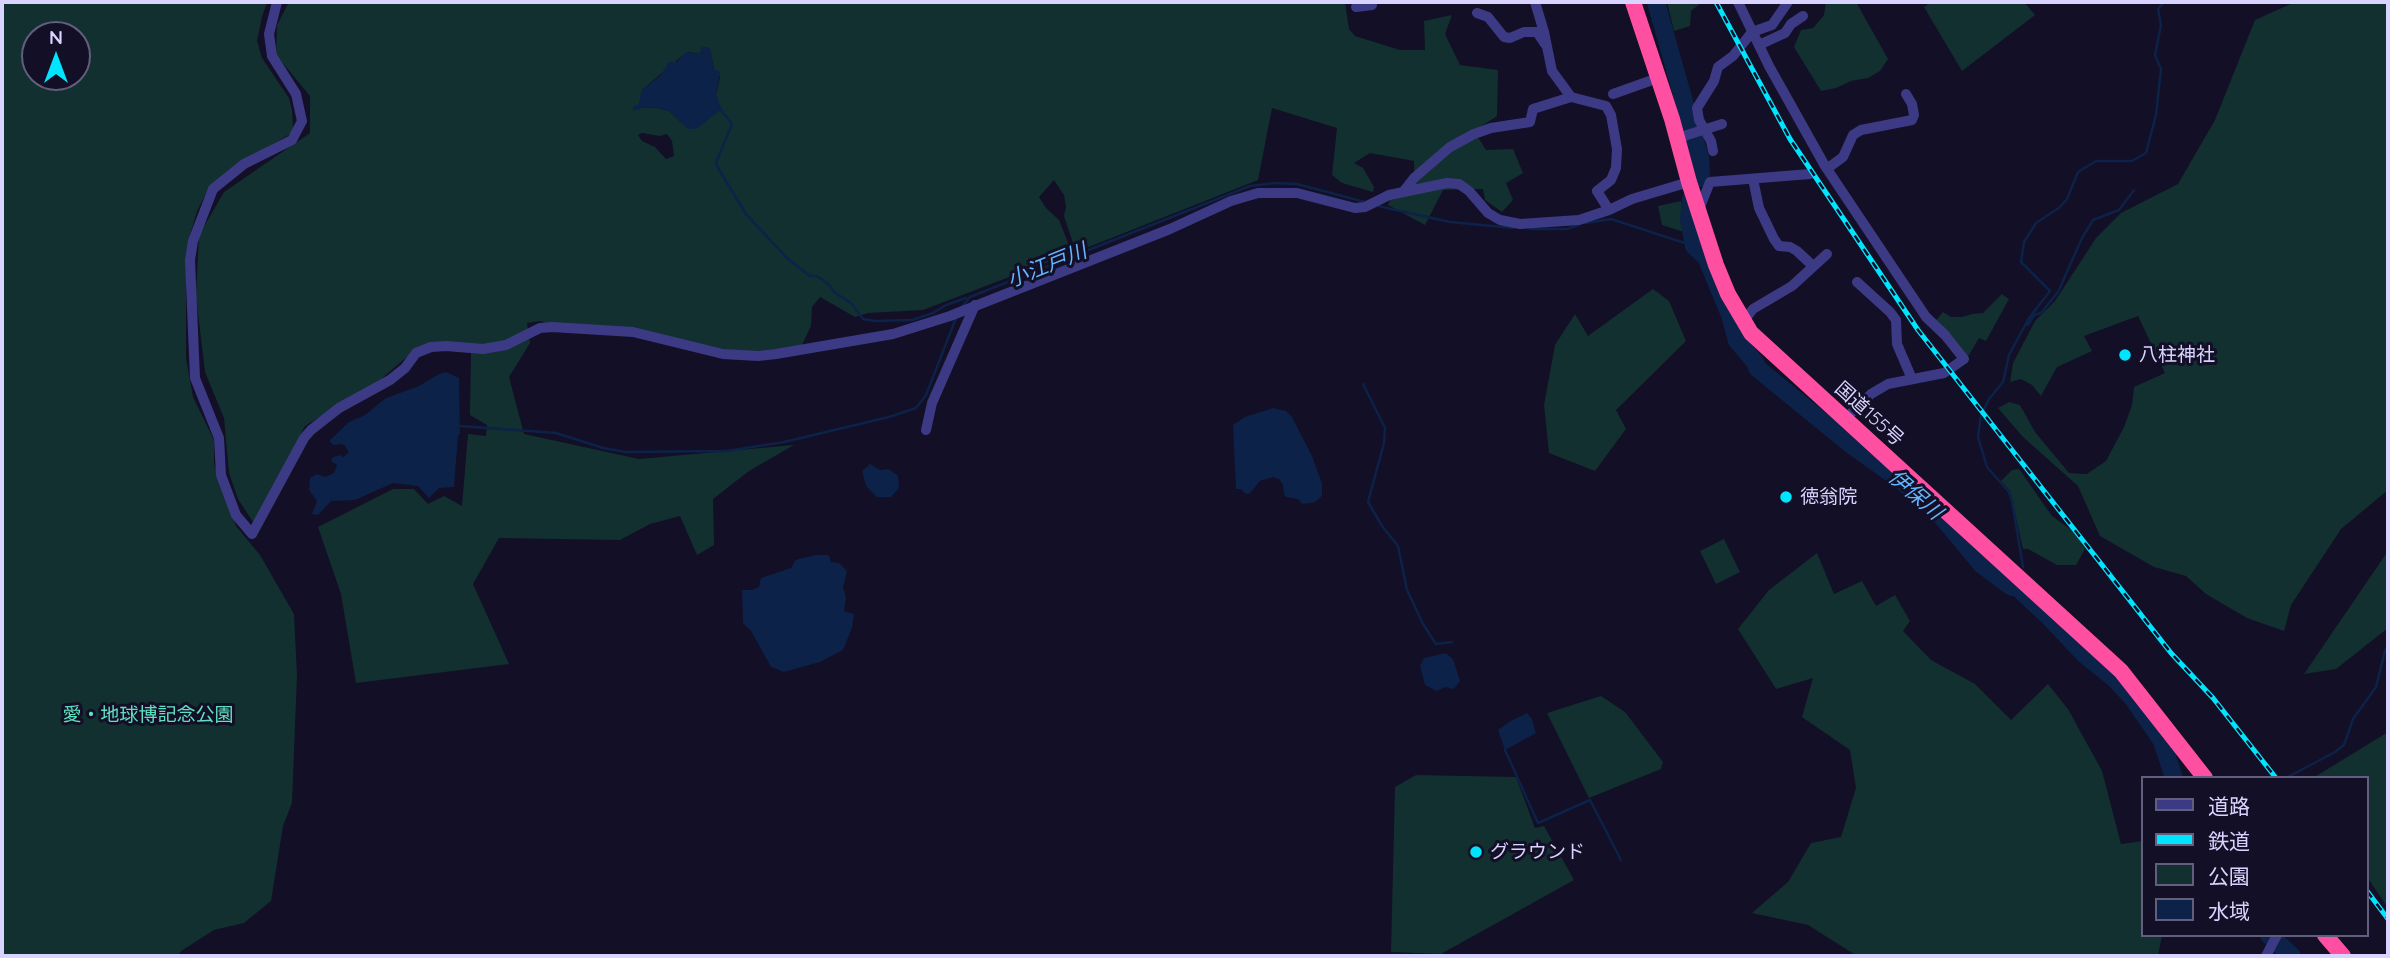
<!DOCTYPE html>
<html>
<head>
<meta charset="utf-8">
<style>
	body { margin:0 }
	#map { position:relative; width:2390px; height:958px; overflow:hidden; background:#130f26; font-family:Quicksand,"Noto Sans JP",sans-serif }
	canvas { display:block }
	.frame { position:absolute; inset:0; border:4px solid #d9d4ff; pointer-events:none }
	.legend { position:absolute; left:2141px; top:776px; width:228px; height:161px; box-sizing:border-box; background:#130f26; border:2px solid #625e7d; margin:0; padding:9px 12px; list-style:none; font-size:21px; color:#d9d4ff }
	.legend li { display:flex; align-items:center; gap:14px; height:35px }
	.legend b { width:35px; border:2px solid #625e7d }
	.north { position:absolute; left:21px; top:21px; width:70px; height:70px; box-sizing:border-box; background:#130f26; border:2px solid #625e7d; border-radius:50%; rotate:0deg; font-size:19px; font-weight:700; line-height:28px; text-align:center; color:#d9d4ff }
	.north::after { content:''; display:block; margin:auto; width:24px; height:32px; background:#00e5ff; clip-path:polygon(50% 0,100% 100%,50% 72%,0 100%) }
</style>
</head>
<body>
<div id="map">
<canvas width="2390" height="958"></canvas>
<div class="frame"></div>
<ul class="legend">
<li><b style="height:9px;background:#3d3a85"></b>道路</li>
<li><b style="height:9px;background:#00e5ff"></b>鉄道</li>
<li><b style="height:19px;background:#12302f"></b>公園</li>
<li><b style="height:19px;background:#0c2248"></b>水域</li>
</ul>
<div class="north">N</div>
</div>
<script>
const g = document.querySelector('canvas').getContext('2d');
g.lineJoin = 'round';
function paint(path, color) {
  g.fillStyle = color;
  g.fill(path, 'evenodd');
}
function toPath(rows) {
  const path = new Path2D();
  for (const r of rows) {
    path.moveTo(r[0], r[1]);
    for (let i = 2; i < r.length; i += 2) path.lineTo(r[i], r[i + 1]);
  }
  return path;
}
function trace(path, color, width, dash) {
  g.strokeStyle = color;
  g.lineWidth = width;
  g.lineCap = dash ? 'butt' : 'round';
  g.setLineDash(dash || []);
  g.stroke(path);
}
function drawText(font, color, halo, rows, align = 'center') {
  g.font = font + ' Quicksand,"Noto Sans JP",sans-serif';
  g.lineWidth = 6;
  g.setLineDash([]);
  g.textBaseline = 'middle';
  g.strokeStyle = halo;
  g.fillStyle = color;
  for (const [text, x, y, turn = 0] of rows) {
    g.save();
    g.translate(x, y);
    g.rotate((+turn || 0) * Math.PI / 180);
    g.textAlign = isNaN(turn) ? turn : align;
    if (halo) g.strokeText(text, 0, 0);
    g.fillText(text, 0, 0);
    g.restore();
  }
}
paint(toPath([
	[2,2,267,2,262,17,257,41,262,58,289,98,292,110,293,127,290,134,227,171,209,188,197,211,189,239,186,264,186,358,193,397,214,440,214,464,236,526,260,555,294,614,297,675,292,803,283,826,271,901,244,923,214,930,181,951,178,956,2,956],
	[35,35,77,35,77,77,35,77],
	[289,2,1345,2,1349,29,1355,36,1400,50,1425,50,1424,21,1452,15,1445,34,1460,65,1498,70,1497,116,1474,131,1486,150,1513,149,1523,173,1506,183,1513,200,1502,212,1485,200,1483,189,1443,190,1425,225,1388,205,1390,199,1415,194,1414,161,1370,153,1354,163,1363,168,1374,187,1373,192,1342,183,1332,175,1337,128,1272,108,1258,180,1076,252,1064,216,1066,207,1064,195,1054,180,1039,197,1046,208,1059,220,1072,253,923,310,868,313,855,317,820,297,812,307,811,326,801,347,746,352,552,325,540,321,527,323,530,343,509,377,524,434,639,459,794,445,749,471,713,499,714,545,697,555,680,516,650,524,620,540,499,538,473,584,509,664,356,683,341,594,318,527,393,489,414,489,428,504,444,496,462,506,468,434,486,436,487,425,470,415,471,352,480,344,415,350,380,380,305,426,253,522,238,499,229,473,224,418,205,372,196,296,199,235,224,192,310,133,310,96,276,55,277,25],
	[702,47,707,47,710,50,714,69,720,77,716,95,718,101,684,125,669,111,658,108,633,107,639,105,642,90,681,57,688,52,700,54],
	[642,133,660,136,667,134,672,141,674,156,666,159,655,147,642,141,638,135],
	[1668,2,1702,2,1691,11,1690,26,1674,31,1668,6],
	[1826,2,1856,2,1888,59,1880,71,1868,78,1851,81,1836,88,1821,91,1794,47,1801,30,1813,28,1824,15],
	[1931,2,2024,2,2035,15,1962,71,1924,7],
	[2295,2,2388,2,2388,490,2341,529,2291,605,2284,631,2247,618,2206,594,2186,576,2154,567,2100,536,2078,486,2023,437,1998,408,2009,402,2020,405,2035,432,2069,473,2087,474,2106,461,2124,427,2132,405,2134,387,2165,373,2138,316,2084,336,2092,351,2057,367,2041,396,2032,385,2021,379,2010,382,2013,363,2035,321,2055,301,2096,238,2121,213,2178,184,2215,120,2255,20],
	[1681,201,1687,233,1662,225,1658,206],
	[1653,289,1669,301,1686,341,1616,410,1626,429,1595,471,1549,453,1544,405,1555,345,1575,314,1588,336],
	[2002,294,2009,299,1986,341,1979,338,1969,355,1964,359,1933,324,1943,312,1951,317,1962,317,1972,314,1983,313],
	[2019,469,2052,516,2074,532,2085,549,2076,565,2057,565,2028,549,2023,549,2010,491,2001,481,2012,470],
	[1724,539,1740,572,1716,584,1700,551],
	[2388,551,2388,628,2336,669,2304,674],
	[1817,553,1834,594,1862,581,1876,606,1895,595,1910,621,1903,631,1931,660,1975,684,2011,720,2048,684,2068,709,2102,771,2121,844,2143,841,2143,935,2162,935,2158,956,1857,956,1808,925,1752,913,1788,882,1811,843,1841,837,1856,788,1850,750,1802,717,1813,678,1776,689,1738,629,1769,590],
	[1601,696,1625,712,1663,762,1661,769,1589,798,1547,713],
	[2388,732,2388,908,2367,877,2367,778,2313,778],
	[1416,775,1516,777,1535,828,1544,826,1574,880,1441,954,1391,952,1395,787]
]), '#12302f');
paint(toPath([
	[702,47,707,47,710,50,714,69,720,72,716,95,721,107,719,111,698,128,693,129,688,129,669,111,658,108,644,107,633,111,633,107,639,104,642,90,660,76,669,62,677,62,686,52,699,54],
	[446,372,459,378,460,435,458,435,454,487,439,488,429,498,418,486,393,483,355,500,331,501,318,515,312,514,317,501,309,490,310,478,317,474,325,477,334,473,337,465,331,461,332,458,339,455,343,457,349,452,345,446,341,444,334,445,330,442,330,440,349,422,365,415,386,398,419,386,439,374],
	[1273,408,1286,411,1292,417,1312,456,1322,484,1322,496,1315,502,1303,504,1298,499,1286,497,1284,494,1283,485,1279,479,1273,477,1260,481,1250,493,1246,494,1241,489,1236,489,1233,425,1245,417],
	[870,464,880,470,889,469,898,476,899,488,891,497,877,497,866,486,862,471],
	[817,555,829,555,831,562,839,563,847,571,843,587,846,597,844,611,854,614,852,628,843,650,820,662,784,672,771,667,751,631,743,623,742,590,752,590,759,587,761,578,791,568,795,561,798,559],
	[1446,653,1453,659,1460,681,1454,689,1445,687,1437,691,1425,685,1420,666,1424,658],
	[1527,713,1532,719,1536,733,1505,750,1498,730,1509,722]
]), '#0c2248');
trace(toPath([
	[720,109,732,124,716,163,718,168,746,214,787,258,810,276,817,276,828,284,835,293,851,303,863,319,875,321,912,320,933,313,946,305,966,298],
	[1378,206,1450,222,1513,228],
	[1585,223,1611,219,1694,246],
	[1530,229,1567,229,1579,225],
	[960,309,970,297,1250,186,1275,183,1297,184,1365,202],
	[2028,325,2034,315,2041,313,2058,292,2082,238,2093,220,2119,210,2134,190],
	[1363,384,1385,428,1384,443,1368,502,1382,526,1398,546,1407,590,1423,624,1436,644,1452,642],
	[460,426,556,433,603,448,625,452,726,451,784,442,889,417,916,408,926,395,956,318],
	[2023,567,2012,501,2009,492,1987,467,1978,437,1981,415,1989,399,2003,382,2009,355,2029,318,2050,291,2021,262,2024,242,2036,223,2059,208,2067,199,2078,172,2096,161,2132,161,2146,153,2156,115,2161,69,2155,55,2161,25,2158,9,2164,2],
	[1505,750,1538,823,1590,800,1621,860],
	[2286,778,2335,752,2344,745,2353,719,2376,687,2385,651,2388,647]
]), '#0c2248', 2.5);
trace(toPath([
	[1656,2,1700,158,1701,178],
	[1691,199,1689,219,1694,246,1706,257,1730,315,1737,341,1755,362,1757,368,1850,444,1903,482,1942,517,1982,565,2012,587,2017,587,2051,619,2085,655,2116,680,2134,700,2162,741,2174,778],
	[2269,935,2292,956]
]), '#0c2248', 18);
trace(toPath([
	[277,2,269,34,272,56,296,94,302,121,292,140,244,164,213,189,193,241,190,260,195,378,219,438,221,475,236,515,252,534,304,438,311,430,339,408,390,380,405,368,416,353,431,347,446,346,483,349,506,345,540,328,552,327,633,332,723,354,758,356,776,354,893,334,950,316,1170,229,1231,201,1258,193,1297,193,1355,208,1365,207,1389,195,1447,183,1459,184,1469,191,1488,213,1500,220,1520,224,1579,220,1609,210,1632,199,1689,182],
	[1738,2,1769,66,1825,166,1926,317,1945,335,1964,359,1944,373,1888,384,1871,394,1844,420],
	[1356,7,1372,5,1371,2],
	[1477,13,1488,17,1504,37,1510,38,1524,32,1537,32,1545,44],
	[1759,45,1785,33,1791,24,1803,16],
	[1613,94,1658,78],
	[1571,97,1606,106,1611,115,1617,149,1616,168,1611,180,1597,191,1609,210],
	[1677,140,1687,135,1722,124],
	[1713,151,1711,141,1699,120,1697,108,1714,81,1718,67,1733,56,1752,32,1772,25,1788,2],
	[1828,168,1843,157,1853,135,1861,130,1912,120,1914,115,1912,104,1906,94],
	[1753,179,1759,208,1774,239,1779,246,1790,247,1797,251,1813,266],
	[1403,192,1414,178,1450,147,1474,134,1491,128,1530,122,1533,109,1571,97,1552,71,1544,32,1535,2],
	[1698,212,1710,182,1810,174],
	[1857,282,1890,312,1896,320,1897,344,1912,379],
	[1743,322,1753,309,1792,286,1827,254],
	[926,430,932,403,975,305],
	[2266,956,2277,935]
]), '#3d3a85', 10);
trace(toPath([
	[1633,2,1672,119,1689,182,1716,265,1728,294,1751,333,2121,671,2205,778],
	[2325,935,2343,956]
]), '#ff4fa3', 16);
const rail = toPath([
	[1716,2,1790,139,1918,330,2171,653,2213,698,2276,778],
	[2367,891,2388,919]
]);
trace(rail, '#00e5ff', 5);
trace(rail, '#130f26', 2.5, [8]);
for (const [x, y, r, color] of [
	[2125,355,7,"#00e5ff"],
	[1786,497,7,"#00e5ff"],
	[1476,852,7,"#00e5ff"]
]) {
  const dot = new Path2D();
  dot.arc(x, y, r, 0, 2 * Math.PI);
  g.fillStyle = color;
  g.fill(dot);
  trace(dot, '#130f26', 2.5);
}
drawText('19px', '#d9d4ff', '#130f26', [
	["八柱神社",2139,355],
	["徳翁院",1800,497],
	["グラウンド",1490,852]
], 'left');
drawText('19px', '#d9d4ff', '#130f26', [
	["国道155号",1869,414,42]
]);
drawText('19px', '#5fe0c0', '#130f26', [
	["愛・地球博記念公園",148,715]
]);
drawText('italic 21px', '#62b6ff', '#130f26', [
	["小江戸川",1047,266,-22],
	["伊保川",1915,495,41]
]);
</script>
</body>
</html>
